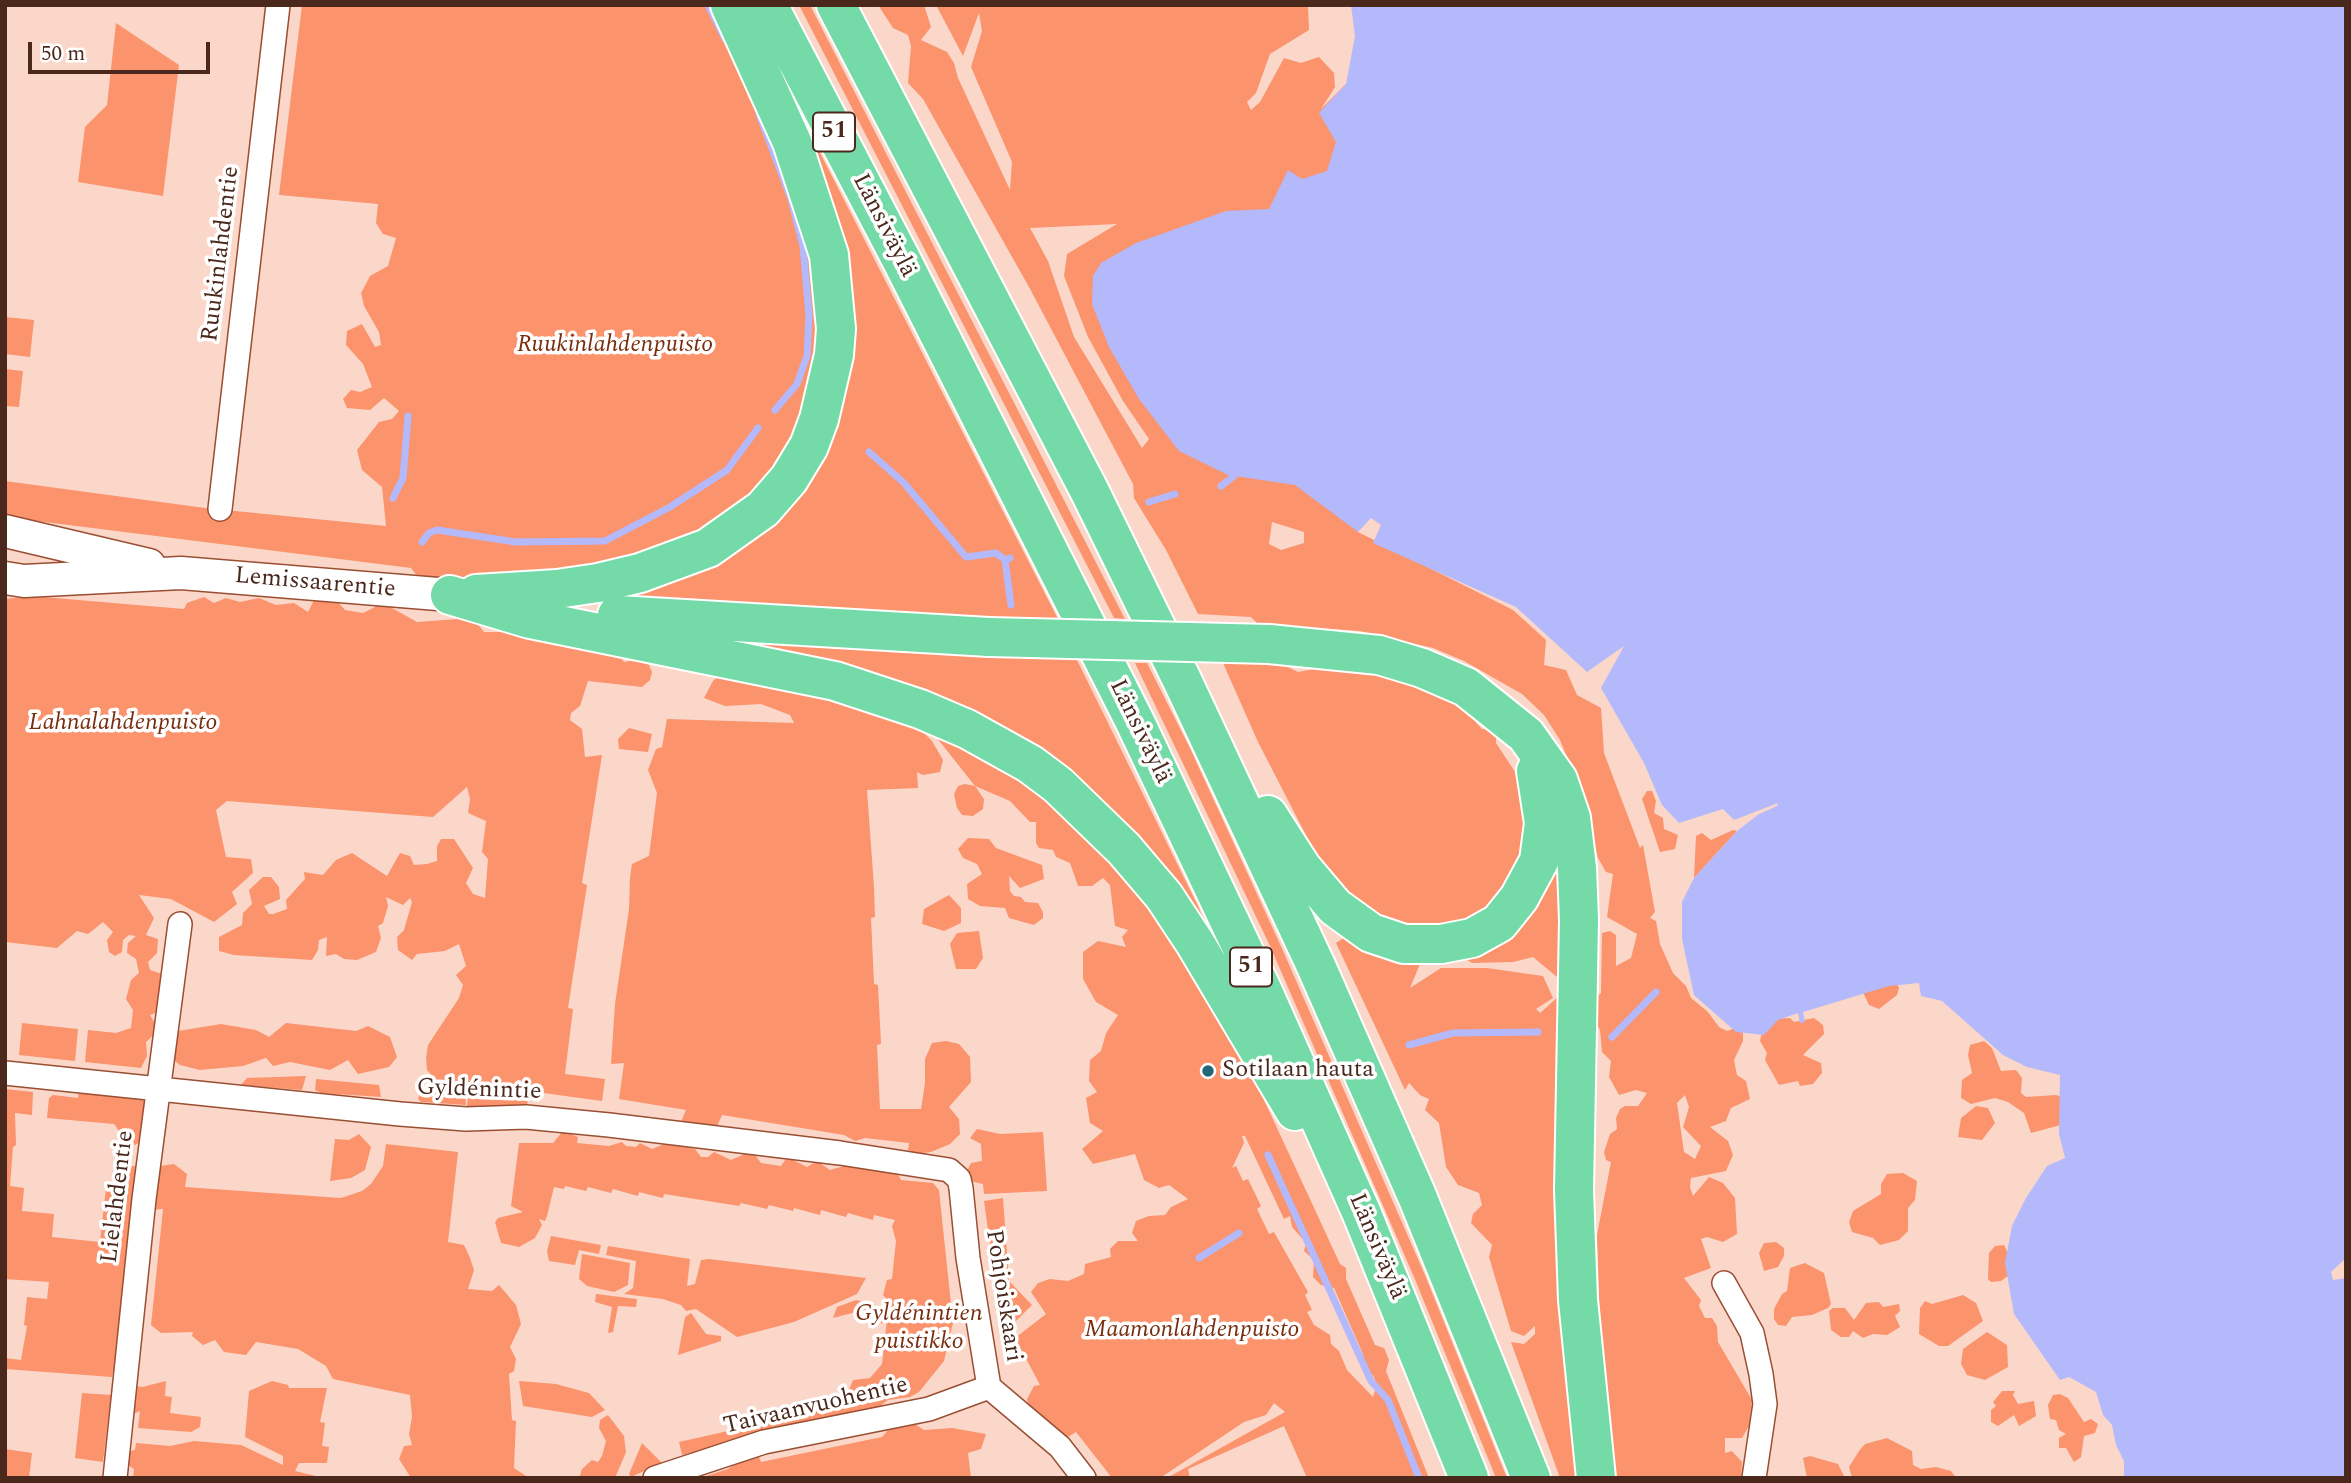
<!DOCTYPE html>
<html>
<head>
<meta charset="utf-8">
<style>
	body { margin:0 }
	#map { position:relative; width:2351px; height:1483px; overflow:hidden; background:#fbd7ca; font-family:Spectral,serif }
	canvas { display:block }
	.frame { position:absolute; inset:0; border:7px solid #4a291c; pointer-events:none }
	.scale { position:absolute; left:28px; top:42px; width:182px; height:32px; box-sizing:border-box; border:4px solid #4a291c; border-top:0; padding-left:9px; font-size:21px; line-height:24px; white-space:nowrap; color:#4a291c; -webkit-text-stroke:5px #fff; paint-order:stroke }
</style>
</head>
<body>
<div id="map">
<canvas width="2351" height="1483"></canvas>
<div class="frame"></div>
<div class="scale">50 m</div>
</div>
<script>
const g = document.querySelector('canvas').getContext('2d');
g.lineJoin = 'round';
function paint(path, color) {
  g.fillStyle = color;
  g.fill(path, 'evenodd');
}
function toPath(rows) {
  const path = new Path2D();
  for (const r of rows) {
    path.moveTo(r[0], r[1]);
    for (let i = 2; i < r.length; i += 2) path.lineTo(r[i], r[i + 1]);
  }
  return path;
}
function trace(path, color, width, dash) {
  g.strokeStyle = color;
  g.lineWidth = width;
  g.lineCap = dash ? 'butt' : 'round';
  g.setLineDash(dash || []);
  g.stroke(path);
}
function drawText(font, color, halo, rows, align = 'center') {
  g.font = font + ' Spectral,serif';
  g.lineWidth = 7;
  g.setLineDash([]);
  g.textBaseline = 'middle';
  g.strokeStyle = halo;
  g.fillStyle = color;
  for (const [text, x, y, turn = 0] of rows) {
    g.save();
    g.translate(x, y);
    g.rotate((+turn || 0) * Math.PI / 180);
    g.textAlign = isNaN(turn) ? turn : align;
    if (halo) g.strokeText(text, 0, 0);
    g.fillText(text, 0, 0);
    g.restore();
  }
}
paint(toPath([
	[302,5,719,5,814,239,823,361,775,481,696,542,601,572,477,573,464,585,422,582,411,568,5,517,5,481,205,508,386,526,382,487,362,470,357,450,379,422,392,419,399,411,384,398,370,410,347,408,343,399,351,390,360,392,372,387,363,364,346,345,347,331,362,324,375,347,381,345,379,332,364,306,361,293,370,276,388,266,396,238,383,234,376,223,378,204,279,195],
	[799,5,810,5,1125,619,1114,618],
	[878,5,924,5,931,27,921,40,947,52,954,63,958,78,1010,190,1012,162,971,67,982,31,979,13,963,56,936,5,1308,7,1309,30,1270,54,1256,93,1247,102,1251,110,1260,102,1284,58,1301,63,1319,57,1334,73,1335,87,1321,109,1346,84,1358,532,1513,610,1546,640,1544,665,1566,670,1577,695,1601,708,1604,753,1640,848,1643,845,1655,912,1650,918,1656,921,1660,944,1673,973,1686,986,1691,998,1708,1012,1719,1027,1727,1031,1736,1028,1743,1033,1743,1041,1734,1060,1737,1075,1746,1081,1750,1099,1731,1108,1726,1121,1710,1127,1728,1141,1733,1155,1726,1171,1691,1178,1690,1187,1693,1196,1709,1177,1723,1183,1735,1198,1737,1234,1723,1242,1707,1237,1701,1239,1711,1268,1684,1278,1701,1300,1699,1306,1705,1318,1712,1318,1717,1326,1718,1342,1752,1400,1749,1426,1742,1438,1725,1438,1725,1453,1732,1451,1742,1462,1741,1478,1616,1478,1608,1398,1602,1391,1600,1383,1605,1375,1601,1360,1597,1235,1611,1162,1606,1160,1604,1152,1610,1134,1617,1129,1616,1118,1620,1109,1625,1106,1638,1106,1647,1093,1636,1090,1619,1095,1609,1077,1611,1061,1602,1052,1600,1030,1594,1018,1595,998,1601,993,1602,933,1610,931,1616,935,1616,966,1631,958,1637,934,1607,917,1613,874,1606,872,1598,858,1581,792,1560,740,1544,715,1522,694,1464,661,1433,648,1360,631,1258,624,1251,617,1198,614,1166,550,1134,498,1133,484,1029,287,923,99,908,83,911,46,908,35,893,28],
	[1117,224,1067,254,1064,276,1088,337,1123,401,1149,439,1142,448,1074,337,1048,261,1030,228],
	[1272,522,1304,532,1304,543,1281,550,1269,544],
	[1685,1095,1689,1107,1683,1127,1701,1146,1695,1159,1684,1152,1677,1103],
	[116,23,179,65,163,196,78,182,85,127,107,105],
	[787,88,1058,619,980,618,630,597,630,592,682,571,835,416],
	[5,317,34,320,30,357,5,354],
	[5,369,23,371,19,407,5,406],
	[31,596,184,609,187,603,204,597,214,603,226,598,240,602,259,598,276,605,294,603,308,612,315,598,337,601,345,610,363,613,383,603,417,622,473,618,484,632,520,632,532,640,558,638,619,655,624,662,640,659,649,665,652,672,650,680,642,687,588,681,580,706,571,713,570,720,582,729,585,757,602,755,582,883,587,885,568,1008,573,1009,565,1074,605,1079,602,1101,529,1091,526,1114,465,1116,471,1082,435,1079,427,1070,426,1058,428,1045,459,998,463,985,456,975,466,966,459,944,445,951,417,954,412,960,398,950,397,937,404,930,412,902,410,898,403,905,386,897,388,906,383,923,378,926,381,938,376,952,357,960,344,959,336,954,326,956,327,937,319,940,318,950,312,960,234,955,219,951,219,937,242,925,243,913,252,904,249,890,263,877,271,877,279,887,280,899,264,906,269,914,273,914,287,909,286,900,305,879,304,872,323,875,336,860,352,853,387,876,400,853,410,856,414,865,427,864,437,861,437,846,441,839,454,839,473,868,466,883,473,894,485,898,488,859,482,852,486,821,468,813,470,799,467,787,433,817,227,801,216,810,226,857,251,859,253,873,232,892,237,904,214,922,171,899,139,895,154,918,146,935,158,939,157,953,148,962,150,970,162,974,164,1010,150,1015,159,1030,146,1042,147,1056,141,1068,85,1062,88,1030,116,1033,131,1028,133,1010,126,999,131,980,139,973,136,959,127,953,128,943,136,936,129,935,123,940,122,952,115,956,109,952,107,940,113,932,103,922,88,934,77,931,57,948,5,942,5,599],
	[677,633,838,649,1076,658,1198,906,1217,953,1095,800],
	[1364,660,1470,708,1472,718,1482,729,1492,730,1496,734,1496,743,1527,790,1525,855,1495,901,1451,929,1396,932,1327,876,1258,742,1223,663,1278,662,1298,672],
	[1135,663,1147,663,1190,748,1280,944,1425,1275,1507,1478,1496,1478,1414,1277,1270,946],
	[725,670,909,718,932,741,943,760,940,772,923,775,917,772,918,788,867,790,874,887,875,917,871,918,874,984,878,985,881,1044,877,1045,880,1109,921,1109,925,1083,925,1059,932,1043,946,1041,959,1044,970,1057,971,1082,949,1107,959,1119,960,1134,950,1144,931,1152,916,1154,908,1150,909,1143,865,1138,855,1141,844,1135,722,1115,714,1133,682,1138,681,1122,686,1110,619,1099,624,1063,611,1064,615,1004,629,909,630,877,632,864,649,856,657,793,648,770,656,749,662,747,667,719,794,723,790,715,761,704,725,706,704,698,713,681],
	[629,728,652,734,648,752,619,749,618,739],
	[929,728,1027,775,1135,876,1259,1089,1340,1264,1346,1268,1346,1279,1375,1345,1384,1348,1389,1360,1386,1371,1429,1478,1307,1478,1284,1426,1188,1469,1190,1478,1167,1478,1285,1412,1274,1403,1266,1415,1244,1422,1160,1478,1112,1478,1076,1432,1068,1437,1036,1437,1027,1399,1034,1386,1040,1385,1015,1338,1046,1314,1031,1292,1038,1283,1050,1279,1068,1281,1084,1274,1085,1264,1111,1257,1110,1249,1118,1241,1138,1241,1132,1233,1136,1221,1149,1216,1165,1215,1171,1207,1188,1199,1169,1185,1159,1188,1144,1180,1135,1154,1093,1164,1082,1149,1103,1131,1090,1123,1086,1098,1097,1092,1089,1081,1090,1060,1101,1051,1106,1033,1118,1015,1096,1002,1083,979,1083,952,1098,941,1126,947,1122,937,1128,930,1115,926,1110,885,1103,878,1092,886,1078,886,1070,863,1056,857,1053,850,1039,848,1036,843,1036,822,1030,822,1010,801,975,786],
	[1242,1136,1245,1136,1284,1219,1290,1216,1292,1227,1306,1243,1304,1251,1314,1260,1313,1277,1321,1285,1334,1288,1363,1354,1359,1362,1366,1375,1373,1375,1377,1385,1373,1397,1347,1370,1339,1351,1331,1344,1330,1335,1314,1325,1307,1312,1312,1310,1305,1295,1308,1292,1274,1232,1269,1234,1257,1209,1261,1206,1248,1179,1243,1181,1236,1166,1232,1168,1244,1143],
	[965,784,975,786,984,799,983,809,973,816,962,815,957,808,954,794,958,786],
	[1647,791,1652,791,1656,801,1654,813,1663,818,1664,829,1678,835,1675,849,1660,852,1642,799],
	[1733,830,1737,831,1694,878,1696,836,1702,833,1711,840],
	[1557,834,1587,1478,1560,1478,1511,1342,1524,1344,1535,1334,1535,1326,1524,1336,1511,1331,1489,1257,1492,1245,1471,1223,1473,1214,1482,1205,1479,1193,1458,1185,1446,1167,1439,1123,1425,1110,1429,1099,1420,1095,1409,1083,1405,1090,1336,943,1345,937,1443,955],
	[1463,957,1472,963,1513,962,1533,957,1563,982,1559,996,1540,1013,1536,1009,1553,998,1543,976,1487,968,1441,968,1410,988,1420,964,1434,964,1436,959],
	[968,838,989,839,996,848,1042,865,1044,879,1020,888,1009,876,1010,891,1014,896,1021,897,1025,902,1038,903,1043,912,1043,918,1034,925,1009,918,1005,908,980,906,968,899,967,884,982,874,977,864,963,858,958,849],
	[949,895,961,908,961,923,944,931,922,924,924,909],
	[979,931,983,958,976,969,956,969,950,944,957,933],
	[1893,977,1899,988,1897,995,1879,1009,1869,1005,1861,988],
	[1790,1018,1794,1022,1814,1018,1823,1025,1824,1034,1803,1055,1821,1063,1822,1073,1813,1084,1800,1086,1798,1081,1779,1085,1765,1060,1767,1053,1760,1041,1763,1027,1771,1019],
	[22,1023,78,1029,75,1061,19,1055],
	[286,1023,356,1031,368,1026,390,1037,397,1057,389,1067,358,1074,348,1060,330,1070,290,1062,273,1066,266,1058,243,1066,200,1070,180,1065,167,1055,171,1035,178,1031,221,1024,256,1030,269,1037],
	[1984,1041,1992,1048,2001,1071,2016,1070,2022,1078,2021,1093,2026,1097,2056,1095,2065,1098,2068,1123,2031,1133,2024,1113,2008,1102,1995,1098,1971,1104,1961,1098,1962,1080,1972,1073,1968,1055,1970,1045],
	[306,1076,302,1090,241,1085,247,1078],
	[316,1079,379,1085,381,1097,321,1093,315,1090],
	[5,1089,33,1092,32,1115,15,1113,16,1145,13,1147,10,1186,24,1188,22,1211,54,1214,52,1237,100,1242,106,1188,123,1189,132,1166,136,1166,118,1370,113,1371,112,1377,5,1369,5,1358,21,1360,27,1326,24,1325,27,1297,47,1299,49,1282,5,1279],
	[79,1090,138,1096,153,1109,142,1141,131,1147,119,1143,119,1131,114,1124,47,1118,49,1098,53,1095,78,1098],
	[421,1090,465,1094,466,1105,421,1102,418,1099],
	[1976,1106,1988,1108,1995,1123,1982,1140,1958,1137,1961,1118],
	[977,1129,1000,1134,1043,1132,1047,1191,984,1194,983,1184,970,1181,966,1173,971,1163,982,1161,981,1144,970,1138],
	[563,1131,578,1137,577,1143,609,1146,622,1142,626,1146,636,1147,640,1143,652,1149,667,1143,695,1149,701,1157,708,1157,714,1152,731,1160,747,1153,756,1156,761,1163,781,1166,785,1160,793,1160,807,1167,817,1161,830,1170,851,1164,859,1168,895,1169,901,1180,933,1183,939,1190,953,1323,944,1361,919,1392,910,1397,888,1400,878,1408,682,1455,679,1442,843,1405,853,1380,870,1378,882,1364,887,1319,882,1324,876,1314,864,1310,833,1318,837,1307,856,1300,874,1304,887,1317,889,1302,883,1295,887,1280,892,1279,896,1241,892,1226,895,1220,874,1215,873,1220,848,1213,846,1217,821,1210,820,1215,794,1208,793,1211,769,1205,767,1209,741,1203,739,1206,664,1194,663,1198,639,1192,638,1196,613,1189,611,1193,588,1187,586,1191,565,1186,564,1189,554,1187,547,1216,545,1221,539,1219,542,1225,535,1238,519,1247,501,1243,495,1222,498,1218,523,1212,511,1206,519,1143,553,1143],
	[359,1134,371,1147,365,1170,351,1178,330,1181,335,1139,349,1140],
	[386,1144,458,1152,448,1242,464,1245,470,1258,474,1270,468,1289,492,1291,499,1285,516,1305,521,1324,510,1347,516,1359,514,1371,509,1374,512,1420,516,1421,514,1468,529,1478,411,1478,399,1459,404,1446,412,1445,409,1434,412,1417,410,1395,333,1379,326,1366,298,1349,256,1342,246,1355,224,1352,215,1340,203,1345,192,1336,193,1332,161,1333,151,1325,163,1209,146,1210,154,1167,174,1164,187,1174,185,1187,341,1198,362,1191,371,1184,383,1166],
	[1903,1173,1917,1181,1915,1200,1908,1208,1908,1231,1899,1240,1880,1245,1873,1238,1852,1232,1849,1222,1853,1211,1881,1194,1881,1184,1887,1174],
	[1003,1198,1009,1281,1032,1305,1015,1322,1007,1320,996,1288,984,1201],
	[551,1236,601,1245,599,1254,579,1250,575,1265,549,1261,547,1251],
	[1776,1242,1784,1248,1784,1256,1778,1267,1764,1271,1759,1253,1764,1243],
	[2004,1245,2016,1270,2001,1281,1991,1282,1988,1279,1989,1253,1995,1246],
	[608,1246,690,1259,687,1286,695,1284,701,1260,709,1259,866,1278,857,1294,794,1322,737,1337,696,1309,686,1311,681,1305,663,1299,624,1294,633,1288,636,1261,606,1255],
	[582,1254,630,1263,628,1285,614,1292,587,1286,579,1279],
	[1805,1263,1824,1273,1831,1304,1828,1308,1812,1315,1792,1317,1786,1326,1778,1325,1774,1319,1774,1309,1782,1294,1787,1291,1790,1268],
	[596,1294,637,1299,636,1307,618,1306,613,1332,608,1333,612,1307,595,1302],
	[1963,1295,1976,1303,1983,1321,1948,1346,1939,1346,1919,1334,1920,1308,1925,1301,1932,1304],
	[1879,1302,1883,1307,1899,1304,1900,1311,1895,1316,1900,1327,1887,1335,1873,1334,1863,1338,1853,1331,1849,1337,1841,1337,1831,1330,1829,1311,1833,1308,1845,1308,1854,1320,1866,1303],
	[691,1313,706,1334,721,1336,721,1341,678,1355,685,1317],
	[1987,1332,2007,1345,2008,1367,1985,1380,1967,1375,1961,1364,1963,1349],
	[166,1381,165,1396,172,1397,170,1413,201,1417,200,1427,191,1432,138,1428,140,1411,131,1415,134,1386,142,1387],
	[272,1381,288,1385,289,1388,327,1388,320,1422,325,1423,322,1446,329,1447,327,1463,299,1463,295,1471,324,1478,133,1478,134,1469,128,1465,130,1451,135,1450,136,1443,170,1446,194,1441,241,1445,283,1465,283,1456,245,1437,249,1391],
	[519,1381,556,1384,589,1393,605,1410,592,1417,523,1406],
	[2002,1391,2015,1391,2013,1395,2018,1404,2034,1401,2036,1416,2019,1426,2014,1415,1998,1426,1991,1422,1991,1410,1996,1406,1993,1402],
	[82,1393,111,1395,103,1462,75,1458],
	[2060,1394,2068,1398,2084,1422,2091,1419,2098,1424,2095,1433,2084,1436,2081,1457,2074,1462,2066,1448,2059,1448,2059,1438,2066,1434,2059,1430,2056,1420,2050,1419,2048,1405,2053,1395],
	[608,1415,624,1436,625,1445,626,1452,615,1478,579,1478,582,1469,592,1460,598,1462,602,1456,606,1441,599,1428,600,1420],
	[910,1421,924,1430,952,1428,986,1434,981,1449,968,1453,971,1478,700,1478,728,1469,748,1455,758,1454,761,1462,882,1437,895,1422],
	[1887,1438,1912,1451,1913,1465,1921,1469,1936,1467,1951,1471,1956,1478,1852,1478,1849,1467,1859,1451,1865,1444],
	[642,1443,662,1463,631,1477,629,1474],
	[5,1449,32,1453,29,1478,5,1478],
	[1810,1456,1838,1464,1845,1478,1807,1478,1803,1458]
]), '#fb936d');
paint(toPath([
	[1351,5,2346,5,2346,1258,2331,1272,2333,1280,2346,1278,2346,1478,2124,1478,2124,1461,2116,1445,2112,1425,2103,1415,2096,1392,2069,1377,2060,1380,2014,1314,2005,1263,2012,1226,2026,1198,2047,1166,2065,1158,2059,1134,2060,1075,2027,1067,2003,1055,1942,1001,1921,996,1919,983,1889,986,1803,1012,1805,1022,1800,1023,1798,1013,1778,1020,1764,1035,1736,1032,1694,995,1682,939,1682,902,1694,878,1737,831,1759,814,1777,806,1778,803,1734,820,1723,809,1679,823,1662,805,1644,763,1601,688,1624,646,1587,672,1516,607,1373,543,1381,525,1371,518,1358,532,1295,485,1228,475,1179,451,1139,399,1109,347,1092,304,1093,276,1101,263,1136,243,1226,211,1269,209,1288,170,1302,179,1327,171,1336,142,1319,113,1346,84,1355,36]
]), '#b4b9fc');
trace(toPath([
	[708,5,725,39],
	[759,114,791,199,803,246,809,315,807,356,797,384,775,410],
	[869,452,904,483,966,557,996,553,1005,560],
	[1221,486,1234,476],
	[393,498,403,478,408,416],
	[1149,502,1175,494],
	[422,542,429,533,437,530,516,542,605,541,670,507,727,470,758,428],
	[1010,558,1005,560,1011,605],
	[1612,1037,1656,992],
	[1409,1045,1453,1033,1538,1032],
	[1268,1155,1371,1381,1388,1400,1419,1478],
	[1199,1258,1239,1233]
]), '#b4b9fc', 7);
const street = toPath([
	[220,509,278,5],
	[5,1073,400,1114,466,1119,526,1117,609,1125,840,1153,949,1170,959,1179,961,1188,968,1258,989,1387,1060,1447,1084,1478],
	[1724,1283,1752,1333,1761,1374,1765,1404,1754,1478],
	[115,1478,144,1199,180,924],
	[655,1478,764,1442,929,1409,989,1387]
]);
const secondary = toPath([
	[5,531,149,565],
	[5,578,24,581,181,573,450,595]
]);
const highway = toPath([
	[768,5,901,259,1135,722,1264,994,1362,1214,1469,1478],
	[836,5,1090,492,1182,680,1316,966,1417,1196,1531,1478],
	[476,594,557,589,598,583,640,573,708,548,763,509,789,479,809,446,819,419,834,355,836,329,829,255,792,142,730,5],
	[450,595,530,619,835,681,920,709,967,729,1030,764,1058,785,1124,849,1164,896,1195,943,1295,1111],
	[617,615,989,637],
	[1269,644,1379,655,1422,668,1466,687,1526,735,1558,780,1571,818,1577,868,1579,920,1574,1190,1578,1300,1596,1478],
	[1268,815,1302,868,1335,907,1371,933,1404,944,1441,944,1472,938,1499,923,1519,898,1539,861,1544,823,1536,771]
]);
trace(street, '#9a4e32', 26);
trace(secondary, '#9a4e32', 35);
trace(highway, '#fff', 42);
trace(street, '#fff', 23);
trace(secondary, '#fff', 32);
trace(highway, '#73daa8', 38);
const highwayBridge = toPath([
	[989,637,1269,644]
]);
trace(highwayBridge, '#fff', 42, []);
trace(highwayBridge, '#73daa8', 38);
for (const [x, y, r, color] of [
	[1208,1071,7,"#246679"]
]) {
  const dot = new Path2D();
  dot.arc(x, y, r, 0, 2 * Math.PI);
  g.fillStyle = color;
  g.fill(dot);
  trace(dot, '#fff', 2.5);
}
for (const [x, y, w] of [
	[834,132,42],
	[1251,967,42]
]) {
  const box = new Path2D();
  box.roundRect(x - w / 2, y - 19.5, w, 39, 5);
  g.fillStyle = '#fff';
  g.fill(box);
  trace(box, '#4a291c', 2);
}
drawText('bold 23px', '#4a291c', null, [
	["51",834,132],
	["51",1251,967]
]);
drawText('24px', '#4a291c', '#fff', [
	["Länsiväylä",883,226,63],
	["Ruukinlahdentie",222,254,-83],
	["Lemissaarentie",315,584,5],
	["Länsiväylä",1139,732,64],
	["Gyldénintie",479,1091,2],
	["Lielahdentie",119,1197,-83],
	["Länsiväylä",1376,1247,67],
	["Pohjoiskaari",1002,1296,81],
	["Taivaanvuohentie",816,1407,-13]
]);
drawText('italic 24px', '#782e0f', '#fff', [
	["Ruukinlahdenpuisto",615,346],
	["Lahnalahdenpuisto",123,724],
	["Gyldénintien",919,1315],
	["puistikko",919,1343],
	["Maamonlahdenpuisto",1192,1331]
]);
drawText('24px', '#4a291c', '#fff', [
	["Sotilaan hauta",1222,1071]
], 'left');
</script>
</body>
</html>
